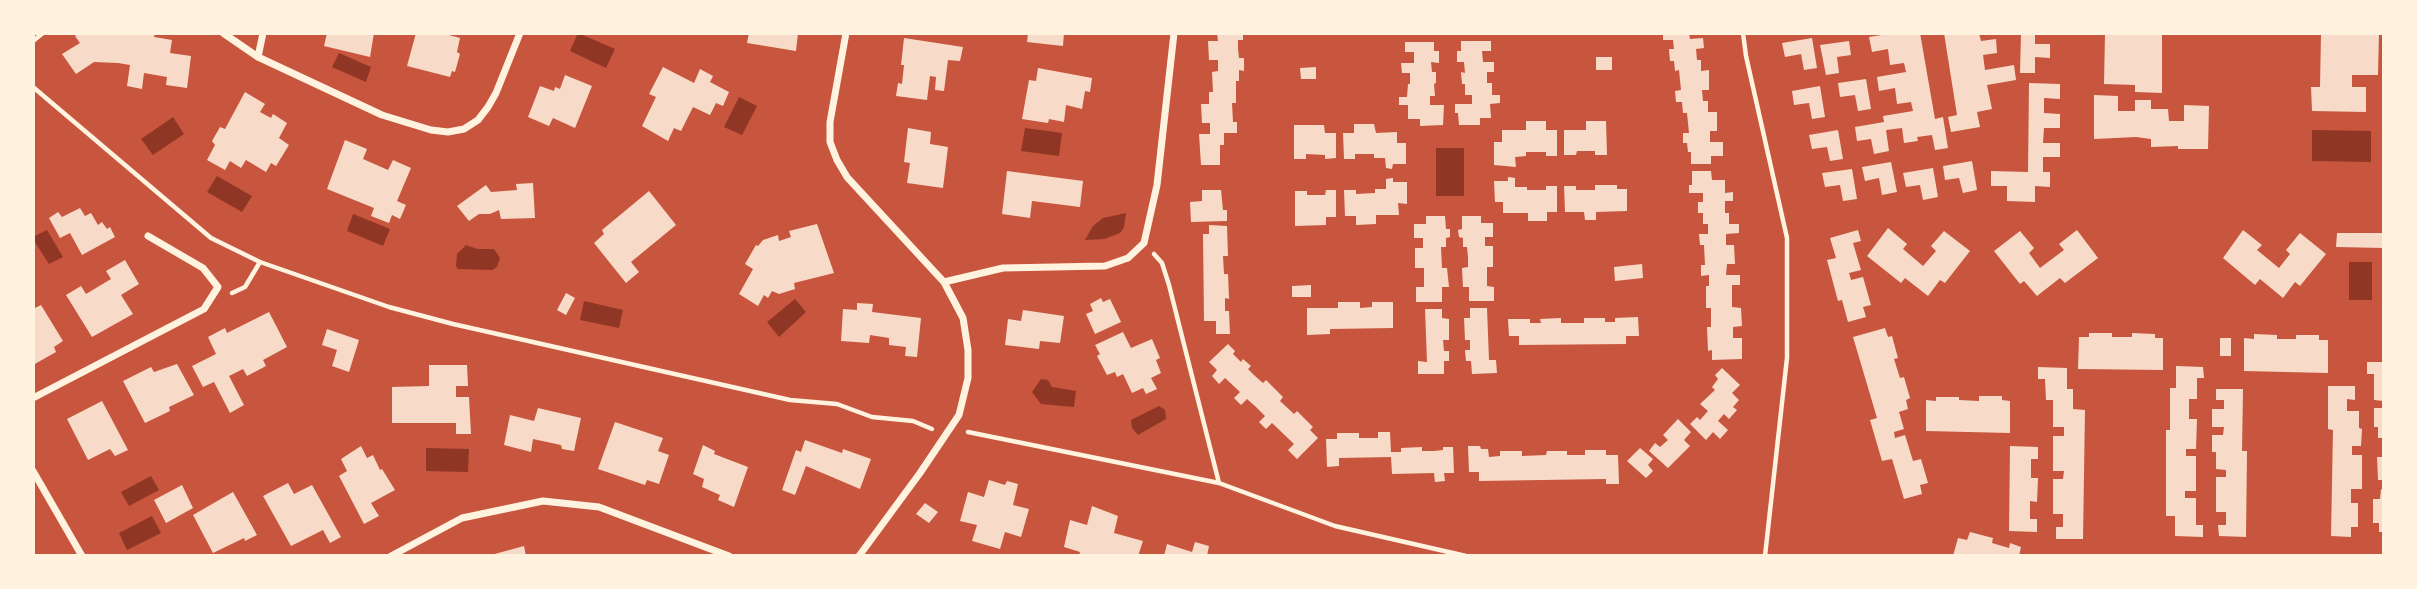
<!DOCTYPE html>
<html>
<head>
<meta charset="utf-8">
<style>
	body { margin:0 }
	#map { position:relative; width:2417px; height:589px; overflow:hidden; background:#c8553d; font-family:"Fira Sans",sans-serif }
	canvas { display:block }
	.frame { position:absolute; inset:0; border:35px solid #fff3e0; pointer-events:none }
</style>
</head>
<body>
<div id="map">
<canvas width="2417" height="589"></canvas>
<div class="frame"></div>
</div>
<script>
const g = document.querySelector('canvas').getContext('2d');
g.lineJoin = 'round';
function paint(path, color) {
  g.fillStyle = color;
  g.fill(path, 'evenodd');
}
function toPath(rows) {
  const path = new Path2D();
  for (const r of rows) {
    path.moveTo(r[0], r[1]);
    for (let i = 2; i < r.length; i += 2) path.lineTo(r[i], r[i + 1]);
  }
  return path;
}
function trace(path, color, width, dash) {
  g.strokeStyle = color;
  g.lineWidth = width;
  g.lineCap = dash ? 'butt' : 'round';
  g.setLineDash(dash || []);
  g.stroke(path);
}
paint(toPath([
	[578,33,615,49,606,68,570,51],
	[339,53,371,67,366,82,332,67],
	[739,97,757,106,742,135,724,127],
	[173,117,184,134,153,155,141,139],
	[1025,128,1062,133,1059,156,1021,151],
	[2312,130,2371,131,2371,162,2312,161],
	[1436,148,1464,148,1464,196,1436,196],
	[217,176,252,196,242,212,207,192],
	[1126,213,1124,227,1120,233,1104,239,1085,240,1093,226,1103,218],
	[353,214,390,229,383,246,347,231],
	[47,230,63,257,49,264,33,239,33,237],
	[466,245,477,249,494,249,500,258,497,267,492,270,458,269,456,266,457,254],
	[2349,262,2372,262,2372,300,2349,300],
	[795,299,806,312,779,337,767,322],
	[584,301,623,310,619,328,580,320],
	[1041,379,1048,380,1052,387,1076,391,1074,407,1041,404,1032,392],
	[1159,406,1165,410,1166,419,1138,435,1132,428,1131,420],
	[426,448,469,449,468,472,426,471],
	[151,476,159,490,129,506,121,492],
	[152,516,161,533,127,550,119,533]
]), '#8f3625');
paint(toPath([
	[79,33,155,33,154,37,172,40,170,53,191,56,187,88,166,85,167,77,144,73,142,89,127,86,130,65,118,63,94,62,76,74,62,54,80,43,75,36],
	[327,33,374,33,370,57,324,46],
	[416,33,442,33,460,38,457,52,460,54,455,72,452,71,450,77,407,66],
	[749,33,798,33,796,51,747,43],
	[1028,33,1064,33,1063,46,1027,42],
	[1217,33,1243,33,1243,40,1238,40,1238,49,1239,58,1244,58,1244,71,1239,70,1239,81,1236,81,1236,103,1232,103,1233,122,1237,122,1237,133,1224,133,1224,145,1220,145,1220,165,1201,165,1199,134,1210,134,1210,123,1202,123,1201,104,1209,104,1209,92,1213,92,1212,72,1218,71,1218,60,1209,60,1208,41,1218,41],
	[1663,33,1689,33,1690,39,1703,38,1704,48,1696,49,1697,60,1701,60,1701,71,1709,70,1709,90,1702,90,1703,101,1708,101,1708,112,1717,112,1717,131,1710,131,1710,142,1723,142,1723,156,1711,156,1711,164,1691,164,1691,152,1688,152,1687,143,1683,143,1683,133,1689,133,1687,113,1683,113,1682,102,1676,102,1675,91,1681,90,1679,70,1675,71,1674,61,1670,61,1669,49,1674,49,1673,40,1663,40],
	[1894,33,1920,33,1935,119,1943,117,1948,148,1935,150,1932,135,1917,137,1918,141,1904,143,1902,128,1886,130,1889,151,1874,154,1871,139,1857,141,1855,127,1884,122,1883,116,1913,111,1911,102,1897,104,1895,88,1879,91,1877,77,1906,72,1904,63,1890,65,1888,49,1872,52,1869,37],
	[1944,33,1979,33,1981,41,1996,39,1997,53,1983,55,1985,70,2014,65,2016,80,1987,85,1992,109,1977,112,1980,127,1951,132,1948,117,1957,115],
	[2021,33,2035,33,2035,44,2050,44,2050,58,2035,57,2035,73,2020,73],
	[2105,33,2162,33,2162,93,2135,92,2135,85,2104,84],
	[2321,33,2379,33,2378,75,2352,75,2352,87,2366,87,2366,112,2312,111,2311,87,2320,87],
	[904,38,963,47,960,61,948,60,944,91,935,90,936,77,930,76,927,100,896,96,898,83,902,84,904,65,901,65],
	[1812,38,1817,68,1804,70,1801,54,1785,57,1782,43],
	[1461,41,1491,41,1491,51,1482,51,1483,62,1494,62,1494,72,1487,72,1487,83,1492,83,1492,95,1500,95,1500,103,1490,104,1491,118,1480,118,1480,125,1459,125,1458,113,1455,113,1455,104,1472,104,1472,95,1465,95,1465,84,1462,84,1461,72,1465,73,1464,62,1457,62,1457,51,1461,51],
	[1849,41,1851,55,1837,57,1839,73,1826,75,1820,45],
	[1405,42,1434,42,1434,51,1439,51,1439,63,1431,62,1432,72,1436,72,1436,83,1434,84,1435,96,1430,96,1430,105,1444,105,1443,125,1420,126,1420,119,1408,119,1408,105,1399,105,1399,97,1407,97,1408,84,1410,84,1410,73,1402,73,1401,63,1414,63,1414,52,1405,52],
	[1596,57,1612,57,1612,70,1596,70],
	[663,67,694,83,700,69,713,76,710,82,729,92,723,106,716,103,710,115,693,107,681,131,674,128,668,141,642,126,656,97,649,94],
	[1316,67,1316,79,1301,79,1300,68],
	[1038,68,1092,78,1090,92,1085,91,1082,109,1066,105,1064,122,1049,119,1048,123,1022,119,1029,80,1036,81],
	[565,75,592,86,575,128,553,118,549,126,528,117,540,86,554,91,555,87,560,89],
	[1866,79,1871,109,1858,111,1855,95,1840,97,1838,83],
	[2029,83,2060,84,2060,99,2044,98,2044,113,2060,114,2060,128,2044,128,2043,143,2060,143,2060,157,2043,157,2043,172,2050,172,2050,187,2035,186,2035,202,2007,201,2007,186,1991,186,1991,171,2028,172],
	[1820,86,1825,117,1812,119,1809,103,1794,105,1792,91],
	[245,92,265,104,260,112,271,118,273,114,287,123,279,138,289,145,276,166,271,163,266,172,246,160,241,168,230,161,225,170,207,160,215,145,212,141,220,127,225,129],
	[2094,95,2118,96,2118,111,2135,111,2135,100,2151,100,2151,109,2168,109,2169,121,2184,121,2184,105,2209,106,2208,149,2178,149,2178,146,2151,147,2151,139,2136,137,2094,139],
	[1526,121,1546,121,1546,130,1557,130,1557,156,1546,156,1546,152,1526,152,1526,156,1515,157,1516,167,1494,165,1494,142,1502,142,1502,130,1526,130],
	[1586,121,1606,121,1607,155,1595,155,1595,151,1577,151,1576,155,1564,155,1564,130,1586,130],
	[1354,124,1374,124,1376,133,1397,132,1397,143,1406,143,1406,164,1393,164,1392,169,1386,168,1385,158,1374,158,1374,154,1355,154,1355,159,1344,159,1343,133,1354,133],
	[1294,125,1324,125,1325,133,1336,133,1336,158,1325,159,1325,155,1306,154,1306,159,1294,159],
	[908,128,931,132,930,144,948,147,943,188,907,183,910,163,904,162],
	[1838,130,1843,159,1830,161,1827,147,1812,149,1809,135],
	[345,140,367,149,363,159,388,170,393,160,411,168,397,201,406,205,400,219,392,215,389,223,371,216,374,208,327,189],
	[1972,161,1977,190,1963,193,1959,178,1945,180,1943,166],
	[1891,162,1897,192,1882,195,1879,178,1865,181,1862,167],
	[1933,168,1938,197,1923,200,1920,185,1906,187,1903,173],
	[1852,169,1857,199,1843,201,1840,185,1825,187,1822,173],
	[1007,171,1083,181,1080,207,1032,201,1030,218,1002,214],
	[1692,171,1711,171,1712,180,1725,180,1725,193,1733,192,1733,201,1725,201,1725,213,1729,213,1729,224,1739,224,1739,233,1726,234,1726,245,1734,245,1735,264,1727,264,1726,275,1740,275,1740,285,1732,285,1732,307,1741,308,1742,326,1733,327,1733,338,1742,338,1742,359,1712,360,1712,350,1708,351,1707,327,1711,327,1711,308,1706,308,1706,286,1709,286,1709,275,1701,276,1701,265,1705,265,1704,245,1700,245,1699,234,1708,234,1708,224,1703,224,1703,213,1698,213,1698,202,1703,202,1703,193,1689,193,1689,185,1692,185],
	[1508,177,1515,178,1515,187,1527,187,1527,190,1546,190,1546,186,1557,186,1557,212,1547,212,1547,221,1528,221,1528,213,1503,213,1503,202,1495,202,1494,181,1508,181],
	[1393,178,1393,182,1407,182,1407,204,1398,203,1399,215,1376,215,1376,224,1356,225,1356,216,1345,216,1344,190,1356,190,1356,194,1375,193,1375,189,1386,189,1386,179],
	[533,183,535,218,501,219,499,210,490,214,479,214,469,221,457,206,486,185,491,192,517,190,516,184],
	[1595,185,1617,185,1617,189,1627,189,1627,211,1596,212,1596,220,1585,220,1584,212,1565,212,1564,186,1576,186,1576,190,1595,190],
	[1202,190,1221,190,1223,210,1227,210,1227,221,1191,222,1190,202,1202,201],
	[1326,190,1336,190,1336,217,1326,217,1326,225,1295,226,1295,191,1307,191,1307,195,1325,195],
	[649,191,676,225,631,262,639,272,626,283,594,243,604,234,602,230],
	[80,208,85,216,91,213,98,225,102,222,107,229,110,227,115,237,82,255,70,233,60,238,49,218,58,212,62,217],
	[1426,216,1445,216,1446,229,1450,229,1450,237,1446,238,1446,247,1441,247,1442,268,1447,268,1449,287,1442,287,1442,302,1416,302,1416,287,1424,287,1424,268,1415,268,1415,248,1423,248,1423,238,1414,238,1414,224,1426,224],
	[1462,216,1481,216,1481,223,1493,223,1493,237,1485,237,1485,246,1493,246,1493,267,1487,267,1487,286,1494,287,1494,301,1469,301,1469,287,1463,287,1462,268,1468,267,1468,257,1467,247,1463,247,1463,238,1459,237,1458,230,1462,229],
	[817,224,834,273,794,283,795,289,779,294,772,291,768,298,764,295,758,306,739,294,753,269,745,264,756,245,758,246,763,240,778,235,779,241,791,237,789,231],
	[1209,225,1227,226,1228,256,1223,256,1224,274,1228,274,1229,299,1225,298,1225,311,1229,311,1230,334,1216,334,1216,321,1204,321,1203,234,1209,234],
	[1888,228,1907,244,1903,249,1923,266,1936,251,1931,246,1944,231,1970,251,1945,283,1940,280,1928,296,1905,278,1901,283,1867,256],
	[1858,230,1861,241,1853,243,1861,270,1849,273,1851,280,1863,277,1871,305,1863,307,1866,317,1848,322,1842,300,1838,301,1827,260,1836,258,1830,238],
	[2077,230,2098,258,2065,283,2060,278,2037,296,2024,281,2020,284,1994,251,2020,231,2034,248,2029,253,2040,268,2064,250,2059,244],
	[2243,230,2262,245,2257,250,2279,268,2290,254,2286,250,2300,233,2326,254,2300,286,2295,282,2283,298,2260,279,2255,285,2223,258],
	[2337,233,2384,233,2384,248,2336,247],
	[125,260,139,284,121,295,133,314,92,337,66,295,81,286,86,294,111,279,106,271],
	[1642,264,1643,278,1615,281,1614,267],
	[1311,285,1311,297,1292,297,1292,286],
	[566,293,575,298,566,315,557,310],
	[1101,298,1103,302,1110,299,1121,322,1095,334,1086,314,1093,311,1090,304],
	[1338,302,1360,302,1360,308,1372,307,1372,302,1393,302,1393,328,1330,329,1330,334,1307,335,1307,308,1338,308],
	[857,303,873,304,872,312,921,318,917,357,905,356,906,347,889,345,889,338,870,335,869,343,841,341,843,309,857,310],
	[41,305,63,341,54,347,56,352,33,365,33,309],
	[1470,308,1487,308,1489,360,1496,360,1497,373,1472,374,1471,361,1466,361,1465,350,1470,350,1470,340,1465,340,1464,318,1470,318],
	[1425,309,1442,309,1442,318,1449,319,1449,340,1443,340,1444,351,1449,351,1449,361,1444,361,1444,374,1418,374,1418,361,1427,362],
	[1023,310,1064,316,1060,343,1040,341,1039,349,1005,345,1008,319,1021,321],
	[269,312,287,347,263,360,266,366,247,376,243,369,229,376,244,405,230,413,214,382,203,387,192,366,216,354,208,337,225,328,227,333],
	[1638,317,1639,336,1626,336,1626,344,1519,345,1519,336,1509,336,1508,319,1530,319,1530,323,1541,323,1540,319,1561,318,1561,323,1584,323,1584,318,1605,318,1605,322,1615,322,1615,318],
	[1885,328,1888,337,1892,336,1898,358,1894,359,1900,378,1904,377,1910,398,1906,400,1908,409,1899,412,1904,429,1894,432,1895,438,1905,435,1913,461,1921,459,1928,483,1920,485,1922,494,1904,499,1892,459,1882,461,1870,420,1877,418,1853,337],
	[327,329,359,340,349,372,332,366,337,350,322,345],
	[1123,332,1131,348,1152,339,1160,358,1156,360,1161,373,1151,378,1157,389,1146,394,1143,388,1132,393,1123,374,1117,377,1115,372,1107,375,1097,356,1100,354,1095,345],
	[2089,333,2112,333,2112,337,2132,337,2132,333,2155,334,2155,338,2163,338,2163,370,2078,369,2079,337,2089,337],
	[2254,334,2277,335,2277,339,2296,339,2296,335,2319,335,2319,340,2328,340,2328,373,2244,371,2244,338,2254,339],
	[2220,338,2231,338,2231,356,2220,356],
	[1228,344,1235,351,1233,354,1241,362,1243,359,1251,366,1248,369,1255,376,1263,383,1266,380,1283,397,1280,401,1294,414,1297,411,1313,427,1310,430,1318,438,1297,459,1288,450,1294,444,1272,423,1266,429,1259,422,1265,416,1256,407,1247,399,1241,405,1234,398,1240,392,1225,378,1219,384,1212,376,1217,370,1209,362],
	[2367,362,2384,362,2384,401,2374,400,2374,374,2367,374],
	[177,364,194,395,169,407,170,411,145,423,123,381,151,367,154,372],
	[429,365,467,365,468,386,456,386,456,397,469,397,471,434,456,434,456,423,392,423,392,387,429,386],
	[2176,366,2203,367,2204,378,2197,378,2197,399,2189,399,2189,419,2197,419,2196,449,2186,449,2186,456,2196,456,2196,491,2185,491,2185,498,2196,498,2196,525,2203,525,2203,537,2175,536,2175,516,2166,516,2166,430,2170,430,2170,388,2176,388],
	[2038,367,2067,368,2067,389,2073,389,2073,409,2085,410,2083,539,2056,539,2056,527,2063,527,2063,514,2053,514,2053,479,2063,479,2064,471,2053,471,2053,436,2064,436,2064,427,2053,427,2053,400,2046,400,2045,379,2038,379],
	[1722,368,1740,385,1732,393,1739,400,1733,407,1737,410,1729,419,1724,414,1718,421,1728,430,1720,439,1713,432,1706,440,1690,424,1697,417,1700,420,1708,411,1700,404,1715,390,1712,387,1718,379,1715,375],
	[2328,386,2355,386,2355,400,2347,399,2347,411,2359,411,2359,428,2362,429,2361,446,2352,446,2352,455,2362,455,2362,489,2351,489,2351,503,2358,503,2358,527,2351,527,2351,537,2331,536,2333,430,2328,429],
	[2216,389,2243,389,2242,451,2247,451,2246,537,2219,536,2218,525,2226,525,2226,512,2216,512,2216,477,2226,477,2226,470,2216,469,2216,452,2212,452,2212,435,2223,435,2224,427,2212,427,2212,409,2224,409,2224,400,2216,400],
	[1979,396,2002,396,2002,400,2010,401,2010,433,1926,431,1926,400,1936,401,1936,397,1959,397,1959,400,1979,401],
	[102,401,128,450,115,456,110,449,88,460,67,419],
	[538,408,581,418,574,451,562,449,561,445,533,439,531,452,504,445,510,415,534,421],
	[2374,408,2384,408,2384,438,2378,438,2378,427,2374,427],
	[1678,419,1691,432,1684,440,1690,446,1668,468,1649,451,1655,443,1660,447,1668,440,1663,435],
	[615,422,663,438,658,451,669,455,659,484,647,480,645,485,598,469],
	[1378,432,1390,432,1391,452,1401,452,1401,448,1422,447,1422,451,1434,451,1443,450,1443,447,1453,447,1454,473,1444,473,1445,481,1435,482,1434,473,1392,474,1391,457,1339,458,1339,466,1327,467,1326,439,1337,439,1337,433,1359,433,1359,438,1378,438],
	[805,440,842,453,843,449,871,459,860,489,806,466,795,495,782,490,796,450,801,452],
	[703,445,715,451,714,454,748,467,734,507,718,500,720,495,702,487,704,479,693,474],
	[361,446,367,458,373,455,380,470,382,469,395,490,371,503,379,516,364,524,339,476,347,471,341,459],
	[1468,446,1480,446,1481,449,1488,449,1489,457,1500,456,1500,451,1522,451,1522,456,1546,455,1547,451,1567,451,1567,455,1585,455,1585,450,1606,450,1606,455,1618,455,1619,484,1606,484,1606,479,1479,481,1479,472,1469,472],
	[2010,446,2038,447,2038,459,2031,459,2031,478,2038,478,2037,502,2030,501,2030,519,2037,519,2037,532,2009,531],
	[1640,448,1653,459,1648,465,1653,471,1646,478,1627,461],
	[2377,457,2384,457,2384,480,2378,480],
	[989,480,1005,485,1007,481,1018,484,1013,505,1029,509,1021,537,1005,532,1000,549,972,541,977,525,960,521,968,492,984,497],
	[288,483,294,494,312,485,341,537,330,543,323,530,291,546,263,496],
	[182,485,193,508,166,523,154,500],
	[2381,489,2384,490,2384,532,2379,532,2379,523,2373,523,2373,499,2380,499],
	[233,492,257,535,245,541,244,538,213,553,193,515],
	[925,503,938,512,929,523,916,514],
	[1092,506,1118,516,1114,533,1143,541,1138,556,1079,556,1080,552,1064,547,1070,520,1087,525],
	[1970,532,1993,538,1992,543,2009,548,2010,543,2021,547,2019,556,1953,556,1958,538,1967,540],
	[1195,542,1209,546,1207,556,1164,556,1167,544,1192,552],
	[524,546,526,556,491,556,491,555]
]), '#f7dbc8');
trace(toPath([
	[1743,33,1746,56,1787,238,1787,358,1765,556],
	[33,41,43,33],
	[33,87,211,238,260,262,389,307,453,324,790,400,837,404,872,417,913,421,932,429],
	[1154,254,1162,263,1169,285,1219,483],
	[232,293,245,287,260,262],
	[968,432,1219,483,1335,526,1466,556]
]), '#fff3e0', 4.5);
trace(toPath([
	[223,33,258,57,382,115,431,130,448,132,464,129,478,120,488,107,496,93,520,33],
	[846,33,830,122,830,142,837,160,847,177,944,282,963,318,968,350,968,378,959,415,920,473,859,556],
	[258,57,263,33],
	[944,282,1003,268,1105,266,1128,258,1144,243,1157,185,1174,33],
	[33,398,204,309,218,287,203,268,148,236],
	[33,471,82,556],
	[391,556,462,518,543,501,599,507,729,556]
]), '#fff3e0', 7);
</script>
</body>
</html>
